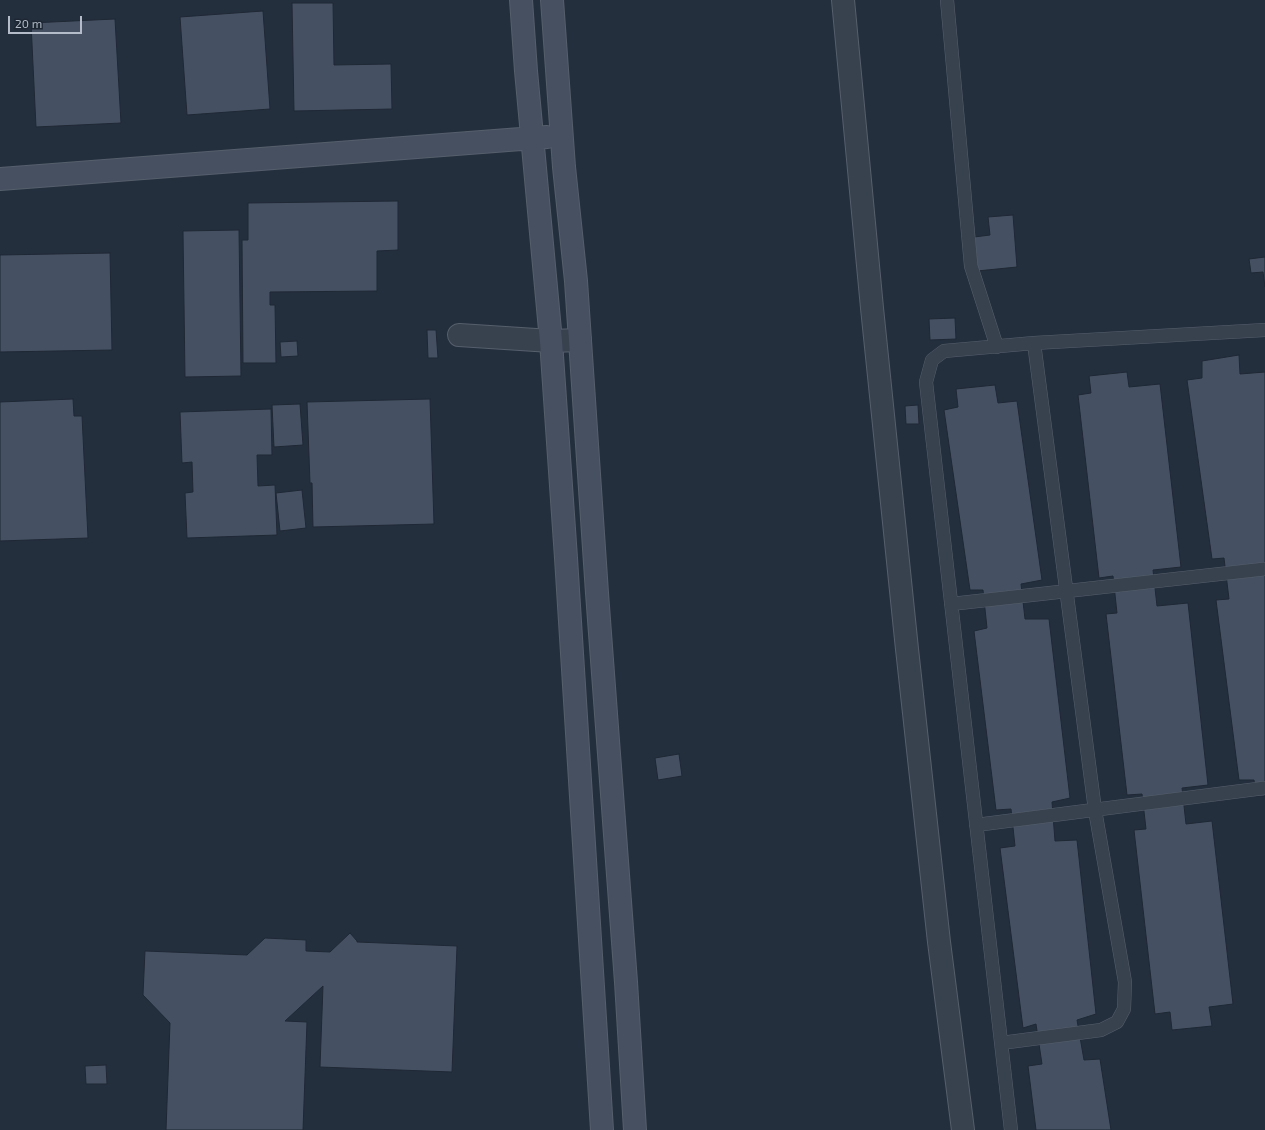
<!DOCTYPE html>
<html>
<head>
<meta charset="utf-8">
<style>
	body { margin:0 }
	#map { position:relative; width:1265px; height:1130px; overflow:hidden; background:#242f3e; font-family:"Exo 2",sans-serif }
	canvas { display:block }
	.scale { position:absolute; left:8px; top:16px; width:74px; height:18px; box-sizing:border-box; border:2px solid #b4bcc9; border-top:0; padding-left:5px; font-size:12px; line-height:14px; white-space:nowrap; color:#b4bcc9; -webkit-text-stroke:3px #1d2633; paint-order:stroke }
</style>
</head>
<body>
<div id="map">
<canvas width="1265" height="1130"></canvas>
<div class="scale">20 m</div>
</div>
<script>
const g = document.querySelector('canvas').getContext('2d');
g.lineJoin = 'round';
function paint(path, color) {
  g.fillStyle = color;
  g.fill(path, 'evenodd');
}
function toPath(rows) {
  const path = new Path2D();
  for (const r of rows) {
    path.moveTo(r[0], r[1]);
    for (let i = 2; i < r.length; i += 2) path.lineTo(r[i], r[i + 1]);
  }
  return path;
}
function trace(path, color, width, dash) {
  g.strokeStyle = color;
  g.lineWidth = width;
  g.lineCap = dash ? 'butt' : 'round';
  g.setLineDash(dash || []);
  g.stroke(path);
}
const building = toPath([
	[292,3,333,3,334,65,391,64,392,109,294,111,292,3],
	[263,11,270,109,187,115,180,17,263,11],
	[115,19,121,123,36,127,31,23,115,19],
	[398,201,398,250,377,251,377,291,270,292,270,305,275,305,276,363,243,363,242,240,248,240,248,203,398,201],
	[1013,215,1017,267,977,271,974,237,990,235,988,217,1013,215],
	[239,230,241,376,185,377,183,231,239,230],
	[110,253,112,350,0,352,0,255,110,253],
	[1265,257,1265,287,1263,272,1251,273,1249,259,1265,257],
	[955,318,956,339,930,340,929,319,955,318],
	[427,330,436,330,438,358,428,358,427,330],
	[297,341,298,356,281,357,280,342,297,341],
	[1239,355,1240,374,1265,372,1265,796,1256,796,1254,780,1239,780,1216,600,1229,599,1224,558,1212,559,1187,380,1202,378,1202,361,1239,355],
	[1127,372,1129,387,1160,384,1181,567,1153,570,1157,606,1188,603,1208,785,1182,788,1186,824,1212,821,1233,1004,1209,1007,1212,1026,1172,1030,1170,1012,1155,1014,1134,830,1146,829,1142,794,1127,795,1106,614,1117,613,1113,576,1099,578,1078,395,1091,393,1089,376,1127,372],
	[995,385,998,403,1017,401,1042,580,1021,584,1025,619,1049,619,1070,798,1052,802,1055,841,1077,840,1096,1014,1077,1020,1084,1060,1100,1059,1111,1130,1036,1130,1028,1066,1042,1064,1036,1024,1023,1028,1000,848,1015,846,1011,809,996,810,974,631,987,628,983,590,970,590,944,410,958,407,956,389,995,385],
	[73,399,74,416,82,416,88,538,0,541,0,402,73,399],
	[430,399,434,524,313,527,312,483,310,483,307,402,430,399],
	[300,404,303,445,274,447,272,405,300,404],
	[918,405,919,424,906,424,905,406,918,405],
	[271,409,272,455,257,455,258,486,275,485,277,535,187,538,185,493,193,492,192,462,182,463,180,412,271,409],
	[302,490,306,528,280,531,276,493,302,490],
	[679,754,682,776,658,780,655,758,679,754],
	[350,933,357,941,357,942,457,946,452,1072,320,1067,323,986,285,1021,307,1022,303,1130,166,1130,170,1023,143,995,145,951,247,955,265,938,306,940,306,951,330,952,350,933],
	[106,1065,107,1084,86,1084,85,1066,106,1065]
]);
paint(building, '#455162');
trace(building, '#1f2835', 1);
const lane = toPath([
	[947,0,971,266,997,347],
	[951,604,1265,569],
	[976,825,1265,788],
	[1001,1043,1101,1030,1117,1022,1124,1009,1125,982,1095,810,1034,343],
	[1011,1130,926,382,932,360,944,351,1034,343,1265,330]
]);
const street = toPath([
	[843,0,872,308,907,649,939,942,963,1130],
	[459,335,551,341,580,340]
]);
const secondary = toPath([
	[521,0,526,71,551,341,566,558,602,1130],
	[552,0,564,167,576,281,597,593,626,982,635,1130],
	[0,179,547,137]
]);
trace(lane, '#565f6c', 14);
trace(street, '#565f6c', 24);
trace(secondary, '#565f6c', 24);
trace(lane, '#38414e', 13);
trace(street, '#38414e', 22);
trace(secondary, '#465061', 22);
</script>
</body>
</html>
